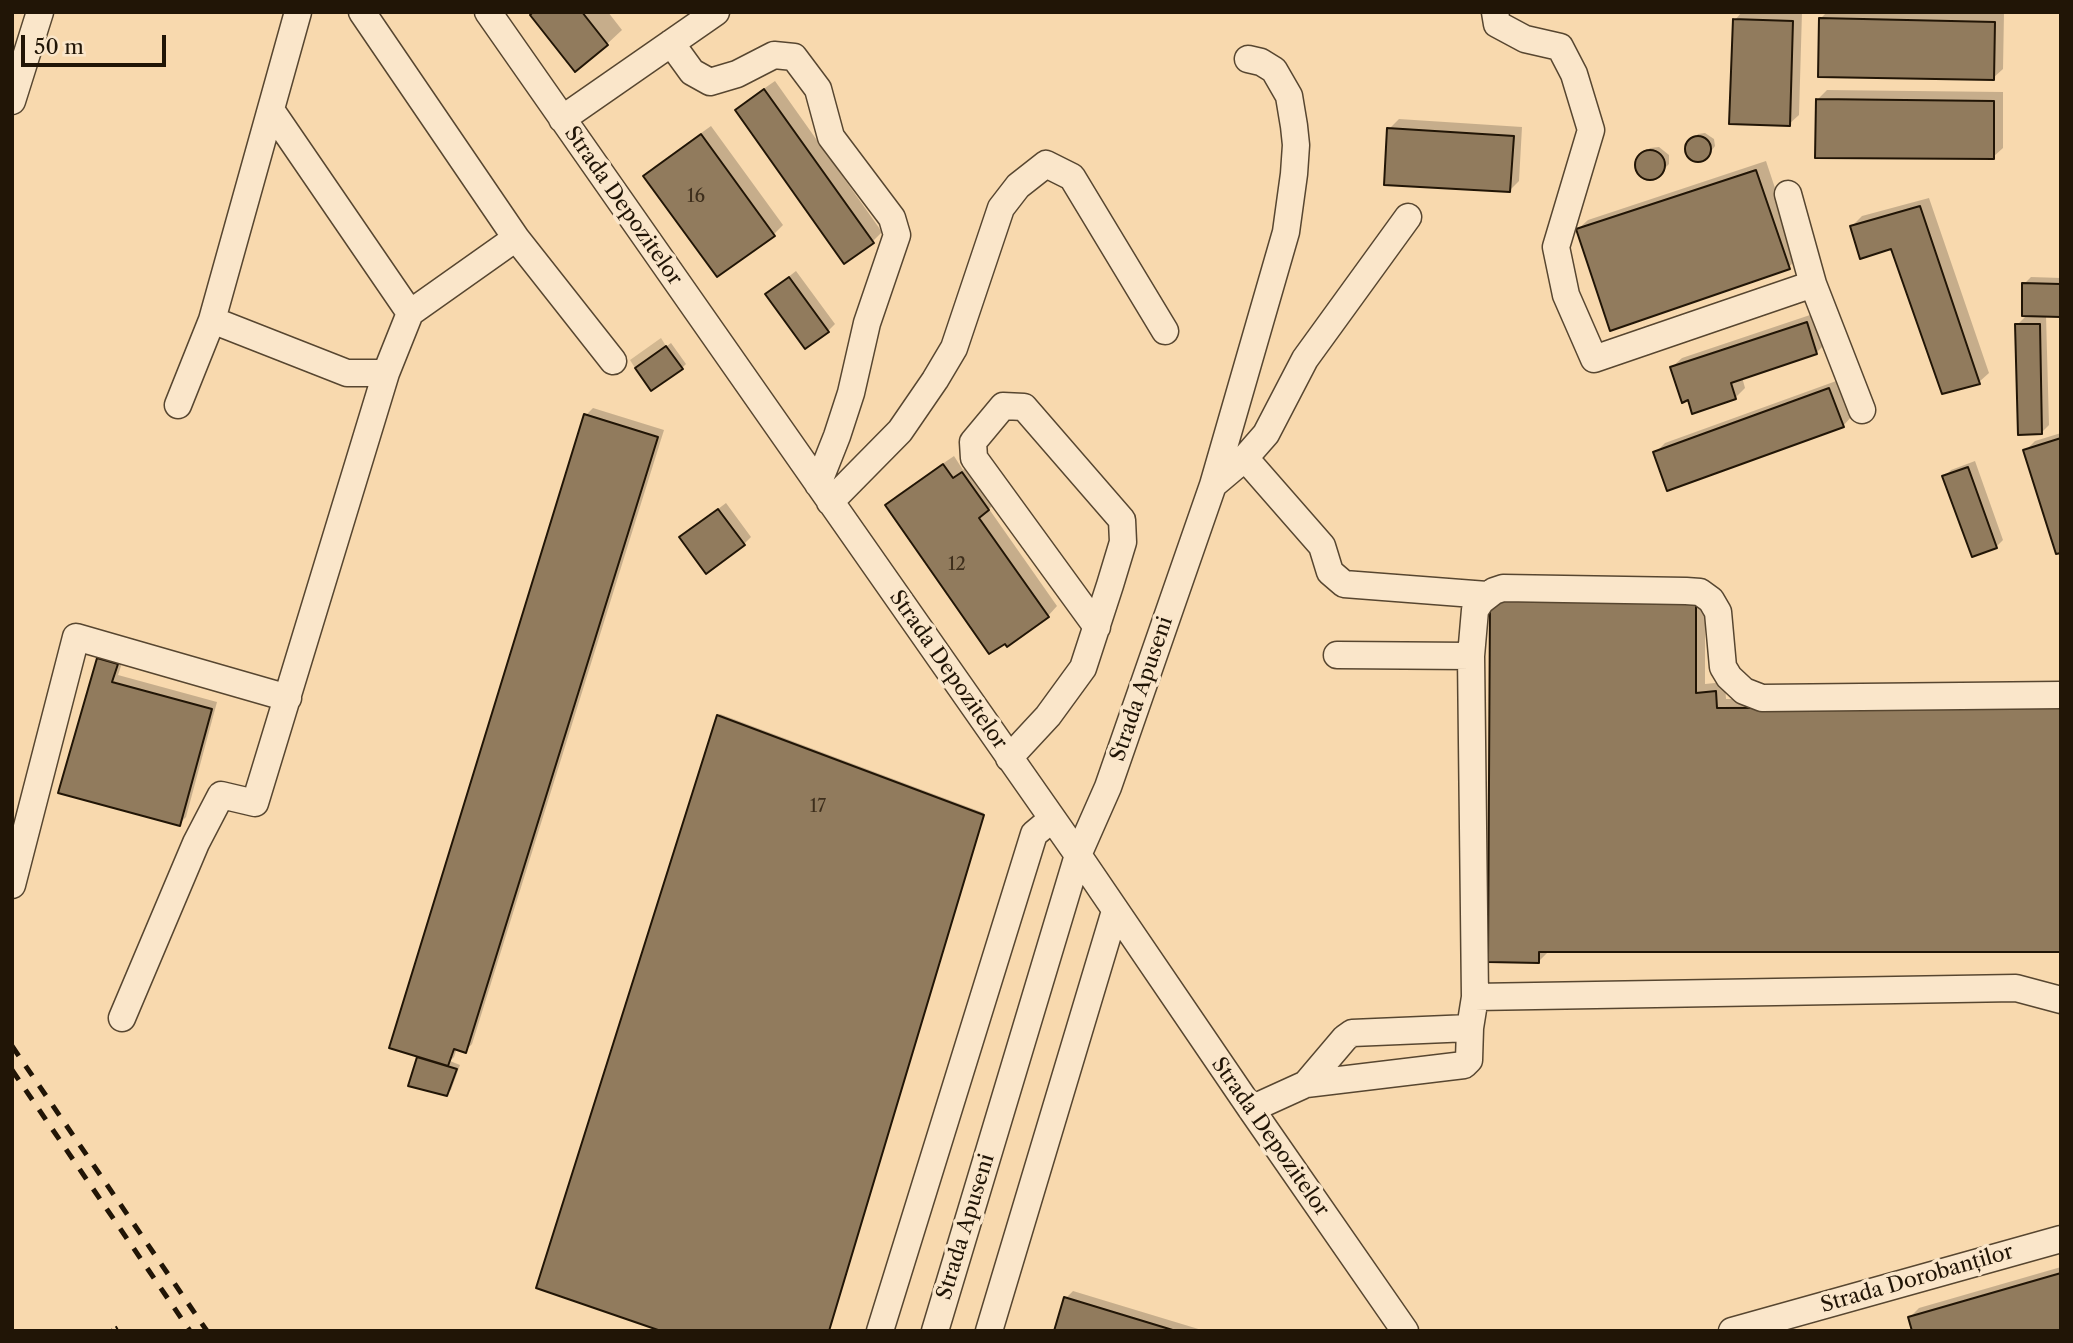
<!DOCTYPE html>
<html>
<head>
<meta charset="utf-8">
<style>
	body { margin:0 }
	#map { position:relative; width:2073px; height:1343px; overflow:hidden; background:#f8d9ae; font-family:"Libre Caslon Text",serif }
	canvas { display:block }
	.frame { position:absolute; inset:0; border:14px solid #211506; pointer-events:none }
	.scale { position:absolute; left:21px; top:35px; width:145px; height:32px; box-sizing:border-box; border:4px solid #211506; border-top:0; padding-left:9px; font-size:21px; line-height:24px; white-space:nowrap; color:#211506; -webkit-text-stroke:5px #fae6ca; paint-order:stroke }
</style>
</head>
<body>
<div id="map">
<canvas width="2073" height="1343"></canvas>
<div class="frame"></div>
<div class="scale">50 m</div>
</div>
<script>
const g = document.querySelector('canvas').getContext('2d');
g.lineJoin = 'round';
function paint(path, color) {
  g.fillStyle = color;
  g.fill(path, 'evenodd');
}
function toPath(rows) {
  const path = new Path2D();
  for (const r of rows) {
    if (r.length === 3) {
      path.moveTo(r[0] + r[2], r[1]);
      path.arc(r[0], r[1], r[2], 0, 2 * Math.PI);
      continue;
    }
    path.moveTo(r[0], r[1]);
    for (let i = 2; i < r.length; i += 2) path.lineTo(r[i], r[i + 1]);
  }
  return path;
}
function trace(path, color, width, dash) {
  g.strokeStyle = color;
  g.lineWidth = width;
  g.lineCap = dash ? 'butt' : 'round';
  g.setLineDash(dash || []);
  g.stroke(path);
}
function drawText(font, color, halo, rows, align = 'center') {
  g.font = font + ' "Libre Caslon Text",serif';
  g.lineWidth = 7;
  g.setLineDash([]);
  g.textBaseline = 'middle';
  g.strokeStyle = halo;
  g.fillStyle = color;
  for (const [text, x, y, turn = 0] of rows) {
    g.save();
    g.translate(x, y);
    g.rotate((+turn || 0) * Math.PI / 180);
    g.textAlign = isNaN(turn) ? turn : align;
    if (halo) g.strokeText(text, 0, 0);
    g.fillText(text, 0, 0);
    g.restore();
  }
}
paint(toPath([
	[661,338,666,346,635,368,630,360]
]), '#d3b891');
paint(toPath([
	[535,12,608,12,622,30,607,44,575,69],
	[1742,12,1802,12,1799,115,1789,124,1735,20],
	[1827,12,2004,13,2003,69,1993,78,1820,19],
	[775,81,882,232,873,241,737,110,746,101],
	[1827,90,2003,92,2003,148,1993,157,1817,100],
	[1399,119,1522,127,1519,181,1510,190,1389,129],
	[711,126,783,225,774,234,645,176,655,166],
	[1705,133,1714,139,1715,146,1706,158,1699,161,1691,159,1686,149,1698,134],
	[1659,147,1669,155,1669,164,1655,178,1647,178,1642,176,1637,169,1638,160,1650,148],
	[1766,161,1798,257,1789,267,1578,229,1588,220],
	[1929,198,1989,373,1979,382,1892,247,1852,226,1862,216],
	[796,271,835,324,828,331,774,288],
	[2031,277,2061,278,2061,316,2046,315,2049,425,2042,432,2017,325,2027,315,2024,284],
	[1816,313,1826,343,1816,353,1742,377,1745,388,1735,398,1689,398,1672,367,1682,358],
	[671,343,686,364,682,368,642,364],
	[1839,380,1852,416,1843,426,1655,453,1665,443],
	[593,408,664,430,472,1044,465,1051,457,1048,454,1057,450,1061,460,1065,451,1090,447,1094,418,1057,586,415],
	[2061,433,2061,551,2025,451,2035,441],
	[954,456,963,470,972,463,998,500,989,509,1057,606,1048,616,887,505,897,495],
	[1975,461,2003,540,1996,547,1944,477,1951,470],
	[726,503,751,537,744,544,681,537],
	[1705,592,1705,684,1725,682,1726,699,2061,698,1548,952,1538,962,1492,599],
	[105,652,124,657,118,675,217,702,186,817,179,824,98,659],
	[720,714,984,813,829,1331,718,716],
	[2061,1267,2061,1331,1910,1317,1919,1308],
	[1073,1291,1205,1331,1056,1331,1066,1298]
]), '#0003');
const building = toPath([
	[533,12,582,12,608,45,575,72,530,15,533,12],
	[1819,18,1995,22,1994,80,1818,77,1819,18],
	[1733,19,1793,21,1790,126,1729,124,1733,19],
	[764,89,874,243,844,264,735,110,764,89],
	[1816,99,1994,101,1994,159,1815,158,1816,99],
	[1387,128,1514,136,1510,192,1384,185,1387,128],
	[701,134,775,236,717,277,643,176,701,134],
	[1698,149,13],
	[1650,165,15],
	[1756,170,1790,269,1610,331,1576,229,1756,170],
	[1920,206,1980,384,1942,394,1891,249,1860,259,1850,226,1920,206],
	[789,277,829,332,805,349,765,294,789,277],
	[2022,283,2061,284,2061,317,2022,316,2022,283],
	[1807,322,1817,354,1731,383,1736,399,1692,414,1688,400,1682,403,1670,367,1807,322],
	[2015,324,2040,324,2042,434,2018,435,2015,324],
	[666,346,683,369,651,391,635,368,666,346],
	[1829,388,1844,427,1667,491,1653,452,1829,388],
	[584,414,658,437,466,1053,454,1049,448,1066,389,1048,584,414],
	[2061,438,2061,553,2056,554,2023,450,2061,438],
	[943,464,953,478,962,472,989,510,979,518,1049,617,1007,647,1005,644,989,654,885,505,943,464],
	[1968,467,1997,548,1972,557,1942,476,1968,467],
	[718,509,745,545,706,574,679,537,718,509],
	[1490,598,1696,601,1696,693,1716,691,1717,708,2061,707,2061,952,1539,952,1539,963,1488,962,1490,598],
	[97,658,118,664,112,682,212,709,180,826,58,793,97,658],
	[717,715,984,815,829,1331,661,1331,536,1288,717,715],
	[417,1057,457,1069,447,1096,408,1086,417,1057],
	[2061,1273,2061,1331,1912,1331,1908,1317,2061,1273],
	[1064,1297,1176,1331,1054,1331,1064,1297]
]);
paint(building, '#917b5d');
trace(building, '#211506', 2);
const minor = toPath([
	[298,12,212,320,347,373,386,373],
	[362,12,516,238],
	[488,12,1078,855,1251,1109,1405,1331],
	[1495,12,1497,24,1525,39,1560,47,1574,74,1591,130,1556,247,1566,295,1594,359,1813,284],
	[671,43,692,72,710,82,737,74,774,55,794,57,818,89,831,137,892,218,897,235,867,323,851,393,837,436,818,484],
	[12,101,40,12],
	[271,110,410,313],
	[562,119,716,12],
	[1788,194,1813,284,1862,410],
	[178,405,212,320],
	[1245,458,1322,546,1330,572,1344,584,1487,595],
	[1213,485,1245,458,1266,434,1305,359,1408,217],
	[830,502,900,431,935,380,954,348,1001,208,1018,186,1046,164,1072,177,1165,331],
	[1337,655,1471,656],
	[1009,758,1048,716,1083,668,1110,585,1123,542,1122,520,1024,407,1003,406,973,442,974,458,1097,627],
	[12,885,76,637,288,698],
	[1475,997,2016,988,2061,1000],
	[122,1018,196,843,221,795,255,803,386,373,410,313,516,238,613,361],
	[1306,1084,1345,1038,1352,1033,1470,1028],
	[1251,1109,1306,1084,1464,1065,1469,1060,1470,1028,1475,997,1471,656,1475,610,1481,601,1494,591,1503,588,1686,591,1700,592,1711,600,1718,612,1723,667,1729,677,1744,691,1762,698,2061,695],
	[880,1331,1034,834,1052,819],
	[935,1331,1078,855,1108,787,1213,485,1286,232,1294,174,1296,145,1294,126,1289,96,1274,70,1261,62,1248,59],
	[989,1331,1115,911],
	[1732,1331,2061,1239]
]);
trace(minor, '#574630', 29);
trace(toPath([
	[111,1331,118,1327]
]), '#211506', 3.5, [2, 3.5]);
trace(minor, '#fae6ca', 26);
trace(toPath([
	[12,1046,207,1331],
	[12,1070,190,1331]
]), '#211506', 5, [12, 12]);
drawText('18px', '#3d2e1c', null, [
	["16",696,197],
	["12",957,565],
	["17",818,807]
]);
drawText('21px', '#211506', '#fae6ca', [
	["Strada Depozitelor",623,206,55],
	["Strada Depozitelor",948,670,55],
	["Strada Apuseni",1142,689,-71],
	["Strada Depozitelor",1270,1137,55],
	["Strada Apuseni",966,1227,-73],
	["Strada Dorobanților",1917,1279,-16]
]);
</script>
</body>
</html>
